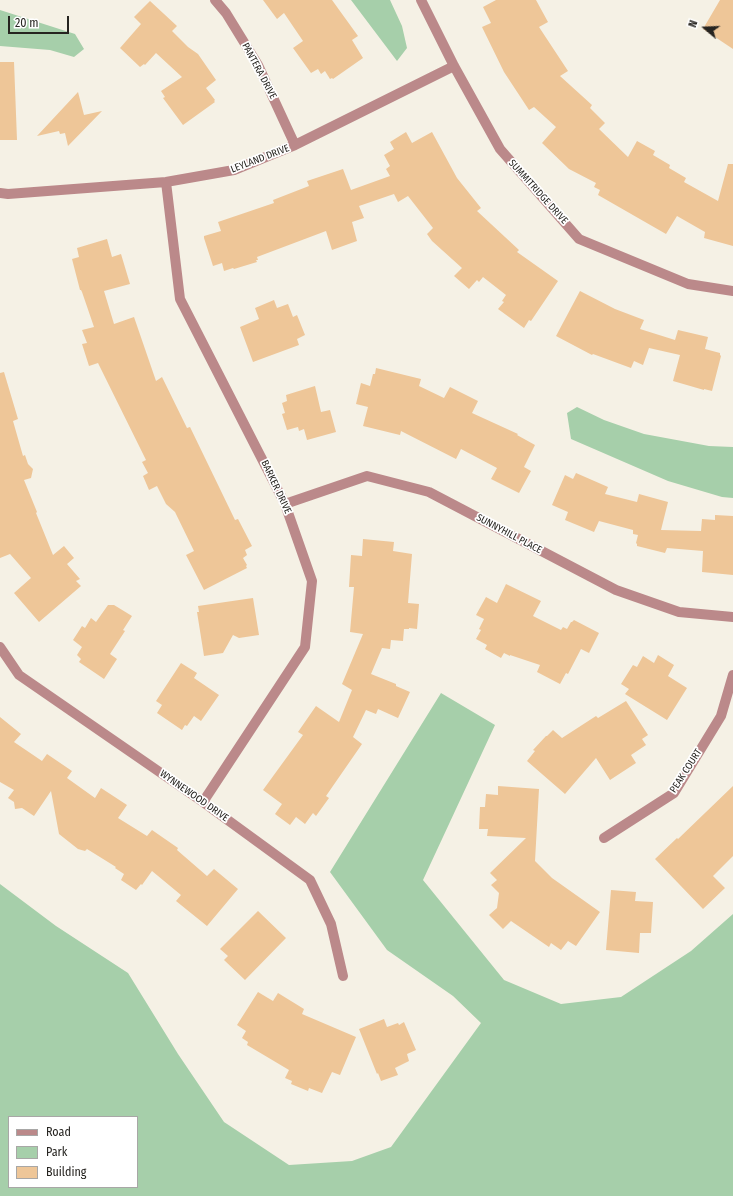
<!DOCTYPE html>
<html>
<head>
<meta charset="utf-8">
<style>
	body { margin:0 }
	#map { position:relative; width:733px; height:1196px; overflow:hidden; background:#f5f1e5; font-family:"Fira Sans Condensed",sans-serif }
	canvas { display:block }
	.legend { position:absolute; left:8px; top:1116px; width:130px; height:72px; box-sizing:border-box; background:#fff; border:1px solid #a8a7a6; margin:0; padding:5px 7px; list-style:none; font-size:12px; color:#262420 }
	.legend li { display:flex; align-items:center; gap:8px; height:20px }
	.legend b { width:20px; border:1px solid #a8a7a6 }
	.north { position:absolute; left:685px; top:8px; width:40px; height:40px; -webkit-text-stroke:3px #fff; paint-order:stroke; rotate:289deg; font-size:11px; font-weight:700; line-height:16px; text-align:center; color:#262420 }
	.north::after { content:''; display:block; margin:auto; width:14px; height:18px; background:#262420; clip-path:polygon(50% 0,100% 100%,50% 72%,0 100%) }
	.scale { position:absolute; left:8px; top:16px; width:61px; height:18px; box-sizing:border-box; border:2px solid #262420; border-top:0; padding-left:5px; font-size:12px; line-height:14px; white-space:nowrap; color:#262420; -webkit-text-stroke:3px #fff; paint-order:stroke }
</style>
</head>
<body>
<div id="map">
<canvas width="733" height="1196"></canvas>
<ul class="legend">
<li><b style="height:5px;background:#bb898a"></b>Road</li>
<li><b style="height:11px;background:#a6cfaa"></b>Park</li>
<li><b style="height:11px;background:#eec698"></b>Building</li>
</ul>
<div class="north">N</div>
<div class="scale">20 m</div>
</div>
<script>
const g = document.querySelector('canvas').getContext('2d');
g.lineJoin = 'round';
function paint(path, color) {
  g.fillStyle = color;
  g.fill(path, 'evenodd');
}
function toPath(rows) {
  const path = new Path2D();
  for (const r of rows) {
    path.moveTo(r[0], r[1]);
    for (let i = 2; i < r.length; i += 2) path.lineTo(r[i], r[i + 1]);
  }
  return path;
}
function trace(path, color, width, dash) {
  g.strokeStyle = color;
  g.lineWidth = width;
  g.lineCap = dash ? 'butt' : 'round';
  g.setLineDash(dash || []);
  g.stroke(path);
}
function drawText(font, color, halo, rows, align = 'center') {
  g.font = font + ' "Fira Sans Condensed",sans-serif';
  g.lineWidth = 3.5;
  g.setLineDash([]);
  g.textBaseline = 'middle';
  g.strokeStyle = halo;
  g.fillStyle = color;
  for (const [text, x, y, turn = 0] of rows) {
    g.save();
    g.translate(x, y);
    g.rotate((+turn || 0) * Math.PI / 180);
    g.textAlign = isNaN(turn) ? turn : align;
    if (halo) g.strokeText(text, 0, 0);
    g.fillText(text, 0, 0);
    g.restore();
  }
}
paint(toPath([
	[351,0,390,0,402,26,407,48,397,61],
	[0,10,75,34,84,49,74,57,50,50,0,46],
	[577,407,604,420,644,434,709,446,733,447,733,498,722,497,668,481,571,439,567,413],
	[441,693,495,725,423,880,504,980,561,1004,621,997,691,951,733,914,733,1196,0,1196,0,884,56,926,128,973,178,1054,224,1122,289,1165,352,1161,391,1147,481,1023,453,996,387,950,330,872],
	[9,1117,137,1117,137,1187,9,1187]
]), '#a6cfaa');
paint(toPath([
	[263,0,332,0,358,36,352,40,363,58,333,79,332,78,330,79,325,71,321,74,318,69,311,73,293,48,303,41,284,13,277,19],
	[496,0,536,0,548,22,539,27,568,71,560,76,592,105,590,108,605,123,599,129,628,157,637,141,655,151,653,155,670,165,669,168,686,178,684,182,718,201,728,164,733,164,733,246,704,238,705,232,677,216,666,234,598,195,600,190,594,187,596,183,569,169,542,143,556,127,534,107,529,110,504,72,482,27,491,23,483,7],
	[720,0,733,0,733,49,703,29],
	[150,1,177,26,172,31,188,47,198,54,216,80,206,88,215,100,214,101,215,102,183,125,163,98,165,97,161,91,182,77,156,53,145,65,144,64,140,67,120,48,141,24,134,17],
	[0,62,14,62,17,140,0,140],
	[78,92,84,115,102,111,68,146,65,133,60,134,59,131,37,136],
	[406,132,412,143,432,132,457,178,481,208,477,211,519,250,517,252,558,281,531,321,529,320,524,328,498,309,504,302,502,301,506,295,483,277,479,282,477,280,469,289,454,276,462,268,432,241,427,234,433,228,408,196,398,202,394,194,359,206,364,218,352,222,357,241,332,250,326,231,257,257,258,260,256,260,257,262,234,269,233,268,224,271,222,263,213,266,204,238,204,236,221,231,218,222,274,203,273,200,309,186,307,181,343,169,351,190,390,176,386,169,390,166,384,155,394,149,390,142],
	[107,239,112,257,121,254,130,284,104,291,114,324,134,317,156,381,162,377,187,428,190,427,235,520,238,519,252,546,245,550,247,555,243,558,247,565,246,566,247,568,204,590,186,555,194,551,175,512,166,504,157,486,149,490,143,476,148,473,142,462,146,460,98,363,89,366,82,344,87,343,82,330,94,327,82,292,81,290,80,290,72,259,79,257,77,248],
	[580,291,615,309,644,320,640,329,675,340,678,330,708,337,705,349,720,353,720,355,721,356,712,391,704,389,704,390,673,381,680,355,649,348,643,365,634,361,631,368,593,354,592,355,556,336],
	[274,300,277,308,288,304,293,317,297,315,305,335,297,339,299,345,253,362,240,327,259,319,255,308],
	[376,368,421,379,419,386,444,398,450,387,478,401,472,413,518,434,517,435,535,445,524,467,531,471,519,493,491,479,497,468,461,449,456,459,401,431,400,435,363,426,368,407,356,404,361,383,370,386,373,374,375,374],
	[4,372,18,419,13,421,23,456,25,455,28,464,33,469,31,478,24,480,37,512,36,513,53,555,64,546,74,558,67,564,80,579,76,581,81,586,39,622,14,593,31,578,10,554,0,558,0,373],
	[315,386,321,412,330,410,336,432,307,440,304,429,299,431,298,427,287,430,282,414,285,413,282,403,287,401,286,395],
	[576,473,608,487,605,494,637,502,639,494,668,502,661,530,701,531,702,519,715,520,715,515,733,516,733,575,702,572,703,551,667,548,665,553,637,546,637,544,636,543,638,535,633,534,633,530,599,521,594,532,565,520,568,512,552,505,565,475,573,479],
	[363,539,394,542,393,551,412,554,408,603,419,604,417,629,409,628,409,629,404,629,403,641,391,640,390,649,382,648,371,674,396,684,396,686,410,692,398,718,378,709,376,714,366,710,353,737,362,744,326,796,329,798,316,816,313,813,305,824,296,817,290,825,275,814,282,804,263,790,303,735,298,732,316,706,339,722,352,690,342,684,363,634,350,632,354,587,349,587,351,555,362,556],
	[506,584,541,601,533,616,561,630,563,627,567,629,571,622,572,622,574,620,599,633,589,653,581,649,568,674,566,673,560,684,537,672,540,665,510,655,510,656,504,653,501,658,485,649,487,645,476,639,481,630,479,629,484,619,476,615,486,597,497,603],
	[253,598,259,635,239,638,233,635,223,653,204,656,197,612,199,612,198,606],
	[108,605,114,605,132,616,123,630,125,631,110,654,117,659,104,679,79,662,81,659,77,655,82,647,73,640,82,626,85,628,91,618,96,622],
	[658,655,674,665,668,676,687,688,667,720,625,694,629,689,621,684,633,665,637,667,643,656,654,663],
	[181,663,197,673,194,678,219,695,201,721,194,716,187,726,185,725,182,730,157,713,162,705,156,701],
	[626,701,648,735,642,739,646,745,631,755,636,763,610,780,596,758,565,794,527,761,535,751,533,750,546,736,547,736,553,730,562,738,596,716,598,718],
	[0,717,21,734,14,742,42,761,47,754,72,771,67,778,95,798,101,788,127,805,118,818,147,836,152,830,178,848,177,850,207,876,214,869,238,889,207,926,176,901,181,895,152,871,142,885,141,884,136,890,121,880,124,874,115,868,116,867,87,849,85,851,78,849,59,834,51,791,34,816,22,808,15,809,14,802,8,798,14,790,0,782],
	[498,786,539,789,535,861,552,878,600,912,576,946,568,941,561,950,551,943,549,947,511,921,503,929,489,915,497,908,499,893,491,885,497,880,490,873,526,838,487,836,488,829,479,829,480,807,485,807,486,794,498,795],
	[733,786,733,856,713,876,725,888,703,909,655,859,677,838,678,839],
	[611,890,636,892,635,901,653,902,651,933,640,933,639,953,606,950],
	[258,911,286,938,245,980,224,960,228,956,220,949],
	[258,992,273,1001,278,993,304,1009,302,1014,356,1037,340,1075,332,1072,322,1093,309,1088,308,1091,291,1084,292,1081,285,1078,289,1070,247,1045,248,1042,242,1038,246,1031,237,1025],
	[384,1019,387,1027,398,1023,399,1025,404,1022,416,1050,407,1054,409,1061,395,1068,398,1075,381,1081,378,1073,377,1074,359,1029]
]), '#eec698');
trace(toPath([
	[215,0,226,13,258,65,295,145],
	[421,0,454,66,500,149,579,239,688,284,733,291],
	[166,182,180,299,285,504,312,581,305,647,203,802],
	[0,193,8,194,166,182,234,170,295,145,454,66],
	[285,504,367,476,429,492,616,590,679,612,733,617],
	[0,647,19,675,203,802,310,880,331,924,343,976],
	[604,838,674,793,721,716,733,675]
]), '#bb898a', 10);
drawText('10px', '#262420', '#fff', [
	["PANTERA DRIVE",259,71,62],
	["LEYLAND DRIVE",260,159,-21],
	["SUMMITRIDGE DRIVE",538,192,48],
	["BARKER DRIVE",276,487,65],
	["SUNNYHILL PLACE",509,534,28],
	["PEAK COURT",686,771,-57],
	["WYNNEWOOD DRIVE",194,796,35]
]);
</script>
</body>
</html>
